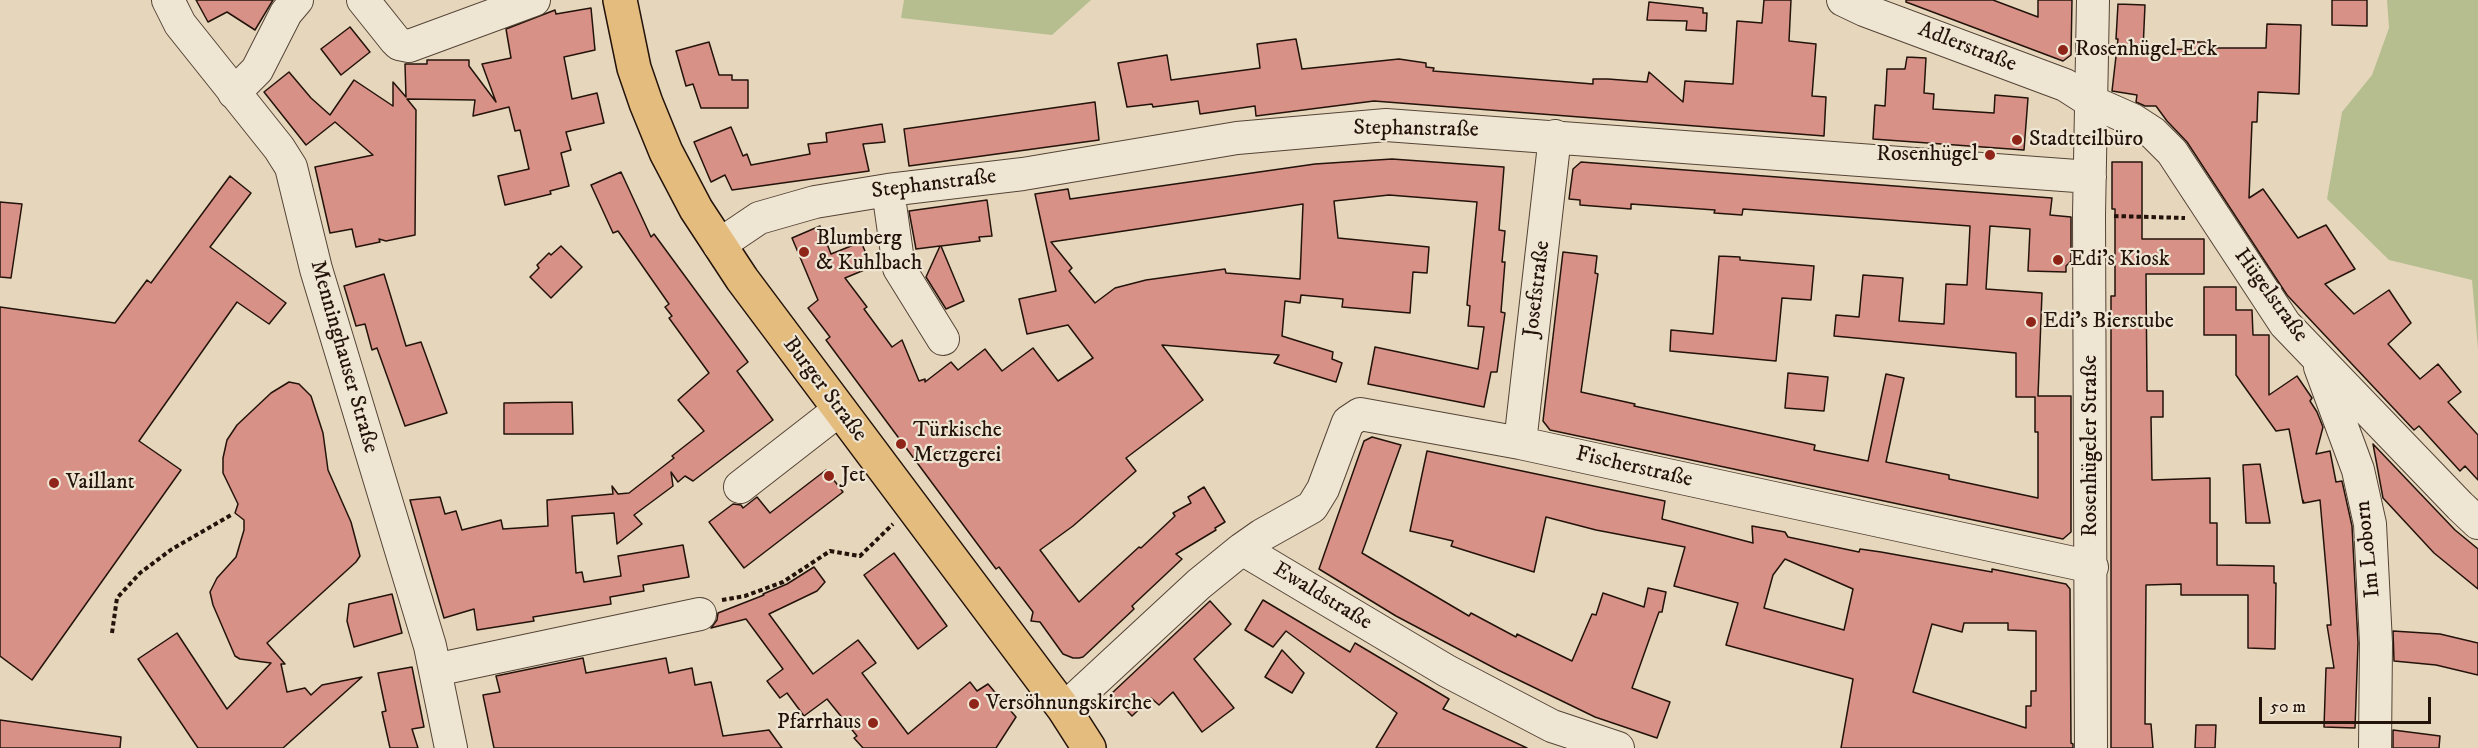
<!DOCTYPE html>
<html>
<head>
<meta charset="utf-8">
<style>
	body { margin:0 }
	#map { position:relative; width:2478px; height:748px; overflow:hidden; background:#e6d7bc; font-family:"IM FELL DW Pica",serif }
	canvas { display:block }
	.scale { position:absolute; left:2259px; top:697px; width:172px; height:27px; box-sizing:border-box; border:3px solid #23130a; border-top:0; padding-left:8px; font-size:18px; line-height:21px; white-space:nowrap; color:#23130a; -webkit-text-stroke:4px #efe5d3; paint-order:stroke }
</style>
</head>
<body>
<div id="map">
<canvas width="2478" height="748"></canvas>
<div class="scale">50 m</div>
</div>
<script>
const g = document.querySelector('canvas').getContext('2d');
g.lineJoin = 'round';
function paint(path, color) {
  g.fillStyle = color;
  g.fill(path, 'evenodd');
}
function toPath(rows) {
  const path = new Path2D();
  for (const r of rows) {
    path.moveTo(r[0], r[1]);
    for (let i = 2; i < r.length; i += 2) path.lineTo(r[i], r[i + 1]);
  }
  return path;
}
function trace(path, color, width, dash) {
  g.strokeStyle = color;
  g.lineWidth = width;
  g.lineCap = dash ? 'butt' : 'round';
  g.setLineDash(dash || []);
  g.stroke(path);
}
function drawText(font, color, halo, rows, align = 'center') {
  g.font = font + ' "IM FELL DW Pica",serif';
  g.lineWidth = 4.5;
  g.setLineDash([]);
  g.textBaseline = 'middle';
  g.strokeStyle = halo;
  g.fillStyle = color;
  for (const [text, x, y, turn = 0] of rows) {
    g.save();
    g.translate(x, y);
    g.rotate((+turn || 0) * Math.PI / 180);
    g.textAlign = isNaN(turn) ? turn : align;
    if (halo) g.strokeText(text, 0, 0);
    g.fillText(text, 0, 0);
    g.restore();
  }
}
paint(toPath([
	[904,0,1091,0,1052,35,901,18],
	[2387,0,2478,0,2478,349,2472,280,2389,260,2327,199,2342,112,2372,75,2389,28]
]), '#b6be90');
const building = toPath([
	[196,0,273,0,255,30,227,12,208,22,196,0],
	[1764,0,1791,0,1789,41,1816,44,1812,96,1826,97,1824,136,1374,101,1256,116,1255,106,1200,114,1198,101,1153,107,1152,104,1127,107,1118,63,1167,55,1171,80,1260,68,1257,44,1296,39,1302,69,1399,59,1426,63,1426,67,1434,68,1433,71,1593,84,1593,79,1608,79,1647,82,1649,72,1683,102,1685,81,1733,84,1737,21,1762,23,1764,0],
	[1906,0,1993,0,2038,17,2038,0,2072,0,2071,55,2063,61,1906,2,1906,0],
	[2332,0,2367,0,2367,26,2332,25,2332,0],
	[1649,2,1703,8,1703,13,1707,13,1706,31,1686,30,1687,21,1647,20,1649,2],
	[2118,4,2145,5,2143,50,2189,49,2189,42,2207,42,2208,48,2266,48,2267,24,2301,25,2299,94,2258,92,2257,122,2252,122,2249,198,2263,189,2298,238,2326,225,2355,269,2325,284,2354,314,2389,290,2411,323,2388,344,2420,379,2438,364,2461,392,2448,402,2478,435,2478,480,2465,466,2460,471,2419,426,2414,430,2287,295,2187,142,2167,121,2156,106,2145,106,2136,102,2137,95,2112,91,2118,39,2116,39,2118,4],
	[591,8,595,50,564,57,572,99,597,93,604,123,566,132,571,150,561,153,569,186,550,191,551,194,505,205,498,176,529,169,520,130,515,131,509,107,473,116,475,100,407,99,416,110,415,235,386,241,379,239,380,242,356,247,352,229,330,233,315,167,373,155,335,122,306,145,264,92,289,72,311,98,330,115,354,80,393,106,393,82,406,97,405,64,427,64,427,60,469,60,469,66,496,102,482,64,511,58,506,29,555,10,556,14,591,8],
	[350,27,370,52,341,75,321,49,350,27],
	[709,42,719,75,732,75,732,80,748,80,748,108,701,108,693,84,686,86,676,51,709,42],
	[1907,57,1926,58,1924,93,1934,94,1933,109,1994,113,1995,95,2028,98,2024,150,1873,139,1875,105,1885,106,1887,69,1905,69,1907,57],
	[1095,102,1099,140,909,166,904,129,1095,102],
	[882,124,885,142,863,144,869,171,732,190,725,175,711,182,694,142,731,127,743,156,747,154,751,165,810,154,808,144,827,142,826,133,882,124],
	[1392,159,1504,167,1499,230,1505,231,1502,262,1505,262,1501,312,1505,313,1497,372,1491,372,1484,407,1368,384,1375,347,1478,369,1484,327,1468,326,1470,306,1467,305,1477,202,1389,195,1334,201,1338,238,1429,247,1427,273,1413,272,1410,313,1342,307,1343,299,1301,295,1300,303,1285,301,1282,336,1333,352,1332,359,1342,363,1336,382,1274,363,1279,355,1162,345,1203,400,1126,458,1136,471,1073,526,1040,550,1079,602,1139,547,1141,548,1175,516,1173,513,1191,503,1188,497,1204,487,1225,522,1215,528,1216,530,1176,554,1182,559,1132,606,1134,609,1083,657,1079,658,1073,658,1063,654,1040,622,1031,621,1033,612,999,567,996,569,826,340,830,337,808,308,818,300,792,238,820,226,831,254,861,242,869,260,869,268,845,278,867,307,864,309,892,347,902,340,919,381,925,379,925,382,951,362,958,370,985,349,1002,371,1033,348,1058,381,1093,358,1068,325,1027,334,1019,299,1056,291,1035,194,1068,189,1070,199,1315,164,1392,159],
	[1303,204,1300,279,1226,273,1225,269,1146,280,1115,288,1095,303,1069,271,1072,268,1051,242,1303,204],
	[1581,162,2052,198,2050,215,2071,217,2071,261,2066,266,2066,272,2028,271,2030,229,1990,226,1986,289,2042,293,2038,396,2071,396,2071,532,2063,539,1550,430,1543,421,1563,252,1597,256,1595,273,1598,274,1581,392,1635,404,1634,406,1815,445,1814,450,1868,461,1886,374,1904,378,1886,462,1949,475,1949,479,2038,498,2038,432,2035,432,2035,397,2016,397,2016,353,1834,336,1836,315,1859,317,1863,275,1903,278,1899,321,1944,324,1946,284,1967,285,1970,226,1743,209,1742,215,1714,213,1715,210,1631,204,1631,209,1580,205,1580,200,1569,199,1573,169,1581,162],
	[2112,162,2142,162,2142,239,2204,239,2204,274,2146,274,2147,391,2163,391,2163,417,2151,417,2152,480,2210,478,2210,523,2217,523,2217,565,2274,566,2274,583,2276,583,2275,649,2248,648,2248,595,2181,595,2181,584,2146,585,2145,724,2151,724,2153,748,2111,748,2111,296,2115,296,2115,209,2112,209,2112,162],
	[621,172,651,237,654,234,748,362,737,371,773,420,693,481,685,476,678,482,671,472,673,486,634,515,642,524,617,544,614,513,572,516,576,573,582,572,584,582,621,576,618,556,683,545,689,577,643,585,644,591,610,597,611,604,533,617,534,621,477,630,474,609,444,618,410,500,440,497,445,514,456,511,462,530,501,520,503,529,548,526,547,500,613,494,612,486,618,494,629,493,674,458,672,456,704,431,678,400,709,373,669,318,672,316,665,307,669,304,618,231,613,233,591,185,621,172],
	[230,176,251,193,210,247,286,303,269,324,237,302,139,441,181,470,32,680,0,656,0,307,115,323,147,280,151,283,230,176],
	[987,200,992,236,979,237,980,241,941,246,964,301,946,309,926,277,940,246,916,249,909,211,987,200],
	[0,202,22,204,11,278,0,277,0,202],
	[561,246,582,267,551,298,530,277,539,268,537,265,549,253,551,255,561,246],
	[1719,256,1740,257,1740,260,1814,266,1811,300,1782,298,1776,361,1670,351,1671,330,1713,334,1719,256],
	[384,274,406,346,421,342,447,413,405,426,377,348,372,350,365,324,356,326,344,286,384,274],
	[2204,287,2236,287,2236,310,2252,310,2253,335,2269,335,2269,395,2297,376,2312,398,2310,401,2317,412,2323,427,2316,454,2330,451,2336,482,2342,481,2352,526,2358,643,2355,728,2324,727,2326,668,2334,668,2327,625,2331,625,2320,500,2304,503,2303,500,2303,503,2289,429,2276,431,2236,375,2236,335,2204,335,2204,287],
	[1788,373,1828,377,1824,411,1785,408,1788,373],
	[289,382,299,384,311,396,323,433,328,470,351,522,360,556,356,562,267,643,285,664,281,664,287,692,305,688,311,695,322,685,362,677,283,748,198,748,138,659,177,633,227,709,271,663,240,659,235,656,213,605,210,592,217,578,236,557,244,530,244,520,235,513,238,504,223,473,223,458,227,440,237,425,271,393,289,382],
	[572,402,573,434,504,434,504,403,572,402],
	[1372,437,1401,445,1362,553,1469,616,1471,613,1516,637,1517,634,1572,661,1592,614,1596,615,1603,593,1644,607,1648,588,1666,592,1662,612,1659,612,1632,688,1670,702,1657,738,1595,717,1498,670,1396,616,1319,569,1364,441,1372,437],
	[2373,444,2455,530,2478,549,2478,589,2434,553,2383,498,2373,444],
	[1427,451,1665,501,1662,519,1753,543,1752,526,1785,532,1788,537,1859,552,1860,549,1881,552,1992,572,1992,569,2066,584,2070,589,2071,743,2073,744,2073,748,1841,748,1853,679,1726,645,1738,603,1674,586,1685,547,1596,530,1546,517,1534,572,1451,546,1453,541,1410,531,1427,451],
	[1785,559,1853,589,1844,630,1764,608,1773,575,1785,559],
	[1964,623,2008,623,2008,630,2036,631,2036,691,2031,691,2031,706,2026,706,2026,728,1913,692,1932,624,1962,632,1964,623],
	[2260,464,2270,523,2246,523,2243,465,2260,464],
	[826,470,843,492,744,568,709,522,733,504,741,505,743,508,757,497,770,513,826,470],
	[894,553,947,626,918,649,864,575,894,553],
	[814,567,825,582,817,591,769,614,813,674,858,640,876,663,862,673,908,734,970,682,977,691,988,684,1016,717,996,748,863,748,854,738,857,736,827,699,804,716,787,693,780,698,767,681,783,669,746,619,711,628,717,620,718,613,764,595,763,594,787,584,814,567],
	[392,594,402,633,354,647,347,621,349,604,392,594],
	[1263,600,1350,652,1355,643,1449,699,1443,709,1527,748,1376,748,1397,713,1286,631,1273,647,1245,630,1263,600],
	[1210,601,1231,624,1194,659,1234,708,1202,732,1173,692,1159,705,1151,698,1132,716,1111,694,1210,601],
	[2393,631,2440,634,2478,643,2478,675,2436,665,2394,661,2393,631],
	[1282,650,1304,673,1292,693,1265,677,1282,650],
	[583,658,586,673,666,658,669,673,692,668,695,685,711,682,723,736,769,730,782,748,494,748,483,695,500,692,496,676,583,658],
	[412,667,424,727,412,729,418,748,390,748,382,712,386,711,378,673,412,667],
	[0,720,121,737,120,748,0,748,0,720],
	[2196,725,2216,725,2215,748,2195,748,2196,725],
	[2393,730,2440,736,2439,748,2393,748,2393,730]
]);
paint(building, '#d89187');
trace(building, '#23130a', 1.5);
const minor = toPath([
	[168,0,180,24,279,148,291,167,316,269,430,646,451,748],
	[363,0,395,40,399,44,409,46,534,0],
	[1843,0,1864,10,2065,85,2090,101,2133,120,2153,133,2172,152,2285,324,2460,506,2478,523],
	[234,93,257,70,286,13,297,0],
	[888,190,899,268,943,339],
	[719,245,759,218,815,202,888,190,1023,174,1237,138,1386,125,2090,177],
	[2320,367,2358,470,2370,524,2376,643,2375,748],
	[1520,443,1555,136],
	[740,487,839,410],
	[1242,549,1262,535,1312,507,1323,489,1348,422,1360,414,1520,443,2092,567],
	[435,670,700,614],
	[1064,709,1199,584,1242,549,1447,671,1552,726,1618,748],
	[2091,748,2089,215,2093,0]
]);
const major = toPath([
	[620,0,634,68,646,103,666,152,696,209,742,279,1064,709,1089,748]
]);
trace(minor, '#544436', 34);
trace(major, '#23130a', 36);
trace(toPath([
	[2114,216,2185,218],
	[722,600,745,596,783,582,830,551,860,556,893,524],
	[112,633,117,598,140,573,172,549,231,515]
]), '#23130a', 4, [4.5, 3]);
trace(minor, '#efe5d3', 32);
trace(major, '#e3bc7e', 33);
for (const [x, y, r, color] of [
	[2063,50,6,"#8f2418"],
	[2017,140,6,"#8f2418"],
	[1990,155,6,"#8f2418"],
	[804,252,6,"#8f2418"],
	[2058,260,6,"#8f2418"],
	[2031,322,6,"#8f2418"],
	[901,444,6,"#8f2418"],
	[829,476,6,"#8f2418"],
	[54,483,6,"#8f2418"],
	[974,704,6,"#8f2418"],
	[873,723,6,"#8f2418"]
]) {
  const dot = new Path2D();
  dot.arc(x, y, r, 0, 2 * Math.PI);
  g.fillStyle = color;
  g.fill(dot);
  trace(dot, '#efe5d3', 2);
}
drawText('22px', '#23130a', '#efe5d3', [
	["Adlerstraße",1967,48,21],
	["Stephanstraße",1416,130,1],
	["Stephanstraße",934,185,-7],
	["Josefstraße",1538,289,-83],
	["Hügelstraße",2270,296,54],
	["Menninghauser Straße",343,357,74],
	["Burger Straße",824,390,53],
	["Rosenhügeler Straße",2091,446,-90],
	["Fischerstraße",1634,468,13],
	["Im Loborn",2369,549,-96],
	["Ewaldstraße",1322,597,31]
]);
drawText('22px', '#23130a', '#efe5d3', [
	["Rosenhügel Eck",2075,50],
	["Stadtteilbüro",2029,140],
	["Rosenhügel",1978,155,"right"],
	["Blumberg",816,239],
	["& Kuhlbach",816,264],
	["Edi's Kiosk",2070,260],
	["Edi's Bierstube",2043,322],
	["Türkische",913,431],
	["Metzgerei",913,456],
	["Jet",841,476],
	["Vaillant",66,483],
	["Versöhnungskirche",986,704],
	["Pfarrhaus",861,723,"right"]
], 'left');
</script>
</body>
</html>
